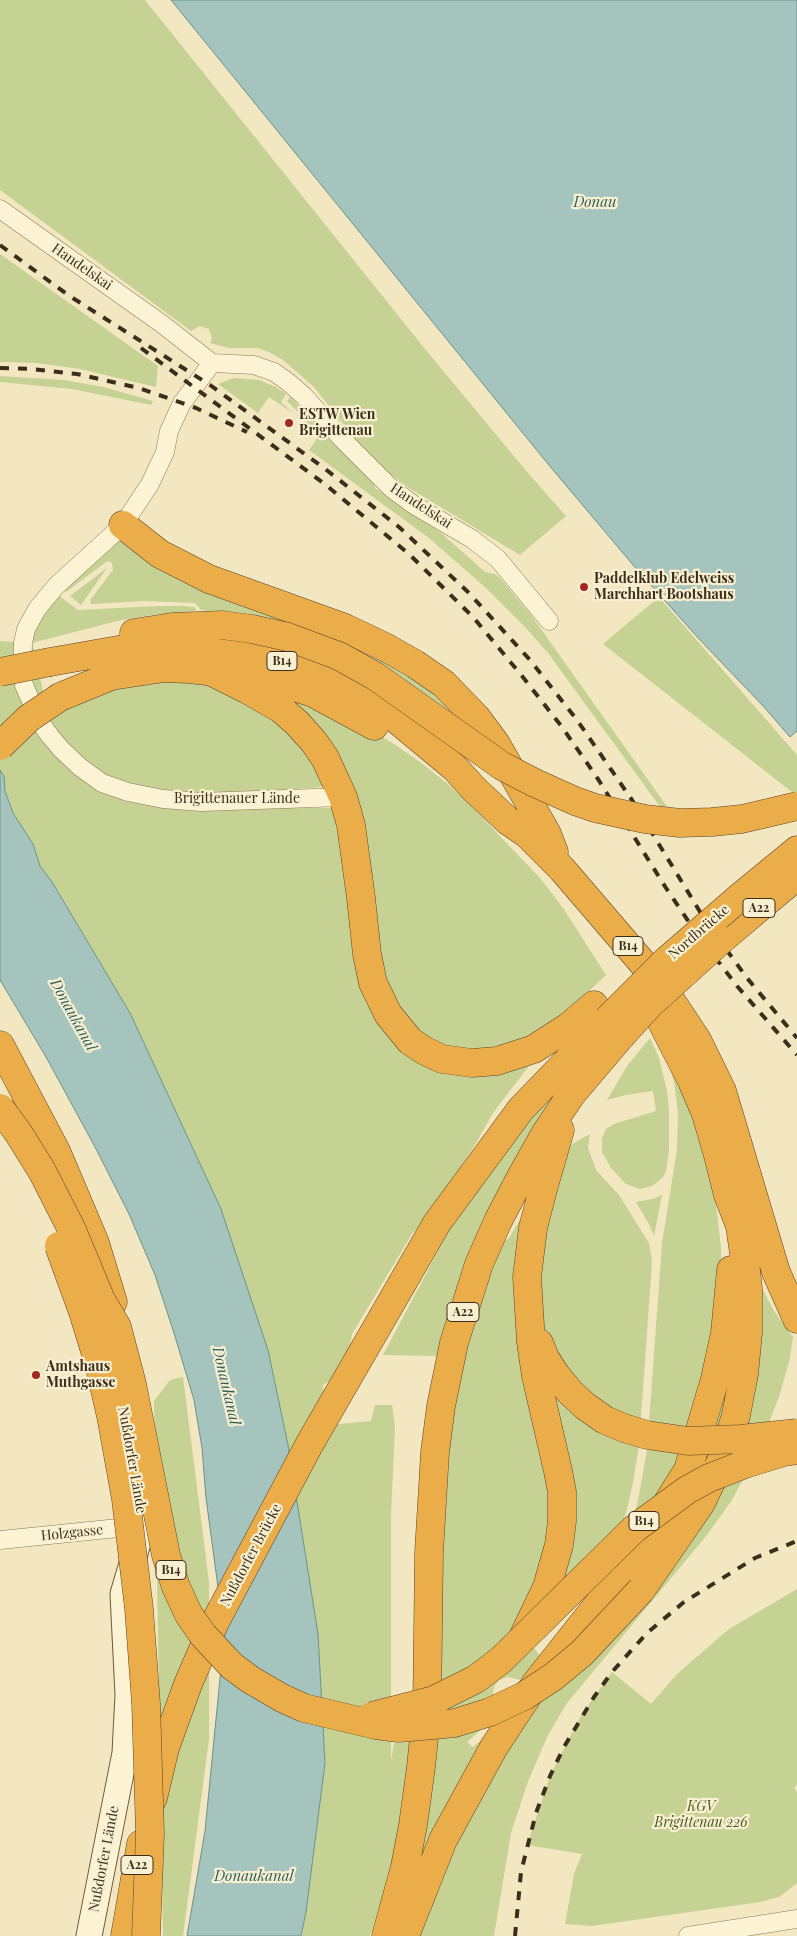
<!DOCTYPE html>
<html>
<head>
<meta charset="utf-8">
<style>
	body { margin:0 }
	canvas { display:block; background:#f2e7c1 }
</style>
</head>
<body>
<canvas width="797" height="1936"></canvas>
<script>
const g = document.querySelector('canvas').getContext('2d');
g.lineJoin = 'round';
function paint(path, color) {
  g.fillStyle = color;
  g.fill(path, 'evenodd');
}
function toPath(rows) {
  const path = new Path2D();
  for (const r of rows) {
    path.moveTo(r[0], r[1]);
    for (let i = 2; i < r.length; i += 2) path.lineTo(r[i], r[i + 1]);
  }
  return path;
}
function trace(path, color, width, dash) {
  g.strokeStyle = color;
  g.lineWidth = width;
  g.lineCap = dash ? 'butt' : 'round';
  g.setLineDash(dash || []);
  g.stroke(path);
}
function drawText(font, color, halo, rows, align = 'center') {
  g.font = font + ' "Playfair Display",serif';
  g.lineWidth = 4.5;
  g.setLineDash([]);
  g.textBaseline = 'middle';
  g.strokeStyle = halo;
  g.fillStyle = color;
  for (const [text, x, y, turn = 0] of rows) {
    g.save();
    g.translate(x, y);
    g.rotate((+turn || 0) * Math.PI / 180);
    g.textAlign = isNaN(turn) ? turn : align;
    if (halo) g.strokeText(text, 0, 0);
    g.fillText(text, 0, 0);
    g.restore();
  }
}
paint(toPath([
	[0,0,145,0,425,349,528,473,566,516,520,555,409,488,385,470,360,445,314,387,283,360,271,353,258,348,229,348,210,343,212,338,209,329,200,326,191,331,0,190],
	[0,254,158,366,156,387,80,369,37,363,0,362],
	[0,376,64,380,103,387,153,401,151,405,72,389,0,382],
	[234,378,259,380,276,387,286,394,281,402,293,413,269,397,258,413,218,384],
	[290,397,371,476,375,488,440,532,485,572,495,574,500,578,531,615,668,808,661,808,548,653,526,628,486,588,429,538,309,450,320,434,297,416,299,413,287,401],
	[120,540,413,671,474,728,373,658,341,642,303,627,266,617,201,610,195,603,144,601,91,604,90,600,113,570,112,563,109,561,106,562,66,592,64,590,115,541],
	[107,568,81,605,70,596],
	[58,595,78,610,158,606,183,606,194,607,196,609,195,611,151,615,117,621,32,643,44,695,89,692,161,681,213,684,283,719,324,780,321,787,271,791,205,793,173,792,146,789,105,775,84,761,59,735,47,715,33,726,54,755,69,768,187,808,224,810,260,808,333,808,398,1040,535,1058,493,1113,475,1145,425,1220,412,1234,352,1334,346,1371,323,1385,328,1425,371,1421,375,1405,392,1405,395,1426,391,1515,391,1761,394,1743,417,1742,392,1867,370,1936,302,1936,325,1763,318,1634,288,1445,268,1350,221,1209,130,1013,52,882,40,866,33,844,13,813,5,791,4,776,0,770,0,641,31,643,34,633,42,614],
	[659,597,797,755,797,796,603,644],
	[290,691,348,718,394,744,420,762,448,784,475,810,540,878,563,908,606,975,558,1020,529,1036,501,1045,469,1051,447,1047,420,1035,384,987,362,840,293,707],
	[650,1038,659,1058,667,1091,669,1111,669,1150,666,1171,663,1177,652,1186,640,1189,626,1184,611,1168,602,1152,602,1138,606,1129,614,1124,656,1111,653,1091,626,1095,607,1100,627,1066],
	[665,1050,693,1117,710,1172,717,1212,721,1248,721,1289,700,1407,667,1485,632,1526,639,1495,647,1450,662,1243,677,1150,678,1112,674,1082],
	[573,1071,438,1356,383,1355,456,1217,539,1104],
	[590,1134,588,1148,596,1170,619,1195,649,1243,652,1261,650,1290,639,1445,633,1483,627,1509,620,1531,561,1583,547,1375,589,1398,550,1348,541,1322,537,1260,564,1154,572,1144],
	[661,1195,662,1195,654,1236,649,1224,636,1202,653,1199],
	[532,1198,551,1469,548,1560,516,1624,540,1656,520,1680,508,1677,499,1680,494,1687,489,1719,484,1727,467,1742,473,1747,495,1728,416,1868,443,1481,460,1361,498,1246,509,1238],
	[751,1247,762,1288,774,1311,793,1337,790,1358,780,1394,757,1453,732,1500,707,1535,567,1703,547,1737,527,1784,511,1833,494,1936,412,1936,478,1796,534,1706,645,1558,731,1354,726,1477],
	[183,1377,209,1582,209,1739,183,1936,163,1936,154,1401,170,1380],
	[797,1589,797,1785,794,1788,797,1792,797,1883,779,1897,760,1902,592,1926,565,1924,574,1874,582,1854,527,1845,550,1776,579,1719,594,1697,612,1672,651,1704,677,1674,729,1629]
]), '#c6d194');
const water = toPath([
	[171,0,797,0,797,731,790,737,764,707,700,640,633,565,548,464,171,0],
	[0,770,4,776,5,791,13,813,33,844,40,866,52,882,130,1013,221,1209,268,1350,288,1445,318,1634,325,1763,306,1912,301,1936,187,1936,205,1831,222,1658,218,1587,206,1498,202,1448,194,1400,174,1333,155,1275,129,1214,95,1147,46,1057,0,980,0,770]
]);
paint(water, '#a4c4bd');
trace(water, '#6a938c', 1);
const street = toPath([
	[0,209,162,324,212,363,254,365,274,372,288,382,304,396,342,439,391,488,414,505,472,539,498,559,549,621],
	[212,363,182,403,169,431,165,452,150,484,123,525,56,586,37,609,26,629,23,643,22,671,24,685,40,722,50,736,61,749,80,767,102,783,128,792,163,799,201,802,343,797],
	[0,1540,138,1526],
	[688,1936,797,1919]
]);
const secondary = toPath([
	[89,1936,125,1753,128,1695,123,1594,143,1526,128,1426]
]);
const highway = toPath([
	[123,525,160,554,209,579,345,628,385,647,415,664,444,684,476,717,496,744,547,834,554,852],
	[134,633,172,627,222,625],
	[50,662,141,646,190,646,264,656,294,665,346,687,396,719,455,768,474,789,508,821,527,834,562,869,658,981,697,1040,722,1091,776,1272,797,1319],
	[210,671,248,690,281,709,297,723,314,742,325,758,343,797,351,825,361,898,367,954,373,983,388,1014,410,1041,425,1051,442,1059,472,1063,497,1061,534,1049,568,1027,594,1005],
	[60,697,111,676,164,668,189,669,245,675,282,683,313,693,374,726],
	[741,896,797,850],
	[721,940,797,876],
	[0,1045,56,1151,95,1243,113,1302],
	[539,1343,545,1358,556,1375,570,1392,585,1406,605,1420,624,1428],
	[641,1590,701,1503,724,1455,736,1415,744,1374,748,1333,748,1288,744,1254,740,1226,728,1195,718,1155,706,1114,692,1081,650,999,644,990],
	[524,1635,547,1587,559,1545,562,1521,562,1492,558,1471,536,1376,531,1342,527,1277,533,1228,543,1189,560,1130],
	[153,1798,165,1748,188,1684,214,1624,309,1445,437,1223,521,1109,607,1020],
	[125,1936,141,1844],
	[386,1936,405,1867,413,1825,421,1767,427,1709,429,1552,435,1452,441,1406,454,1343,479,1264,498,1221,522,1175,545,1134,571,1095,621,1036],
	[405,1936,443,1840,494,1747,536,1683,626,1569,688,1470,715,1379,725,1333,731,1270]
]);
trace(street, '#8e7756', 19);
trace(secondary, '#6f583a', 27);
trace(highway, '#5b442b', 29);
trace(street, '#fcf3d5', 18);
trace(secondary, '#fcf3d5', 25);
trace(highway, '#eaad49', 28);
trace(toPath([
	[0,245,68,295,210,385,324,468,399,527,468,592,530,660,577,720,632,800,705,920,747,978,797,1038],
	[141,348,326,485,409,554,473,617,522,676,562,727,598,779,666,888,695,931,737,986,797,1055],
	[0,368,31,369,77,374,139,388,196,408,247,432],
	[515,1936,521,1872,536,1813,550,1776,564,1747,594,1697,612,1672,647,1633,684,1602,755,1558,797,1541]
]), '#3c2e1c', 4, [9, 9]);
const highwayBridge = toPath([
	[222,625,252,629,288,637,339,656,375,676,502,766,535,783,575,801,595,808,645,819,680,823,712,822,742,819,797,806],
	[0,672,50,662],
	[0,746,29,718,60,697],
	[607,1020,667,960,741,896],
	[621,1036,649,1005,721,940],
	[0,1108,19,1134,42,1171,72,1230,101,1300,117,1327,132,1384,166,1555,176,1587,189,1615,203,1635,232,1666,251,1680,282,1698,304,1708,376,1725,399,1728,455,1723,490,1712,524,1696,553,1677,582,1653,641,1590],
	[59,1246,83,1312,99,1364,111,1416,126,1499,139,1609,146,1704,150,1834,146,1936],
	[624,1428,647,1435,688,1441,741,1439,797,1433],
	[372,1716,434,1700,476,1679,501,1660,634,1529,687,1490,709,1478,745,1464,784,1452,797,1450]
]);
trace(highwayBridge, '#5b442b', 29, []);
trace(highwayBridge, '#eaad49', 28);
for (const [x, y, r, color] of [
	[289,423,5,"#a32820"],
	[584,587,5,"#a32820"],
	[36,1375,5,"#a32820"]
]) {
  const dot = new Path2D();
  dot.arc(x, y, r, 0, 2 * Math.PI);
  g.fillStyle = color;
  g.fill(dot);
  trace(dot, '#f9f0d1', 2);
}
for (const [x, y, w] of [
	[282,661,30],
	[759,908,32],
	[628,946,30],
	[463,1312,32],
	[644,1521,30],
	[171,1570,30],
	[137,1865,32]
]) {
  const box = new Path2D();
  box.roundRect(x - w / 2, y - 9.5, w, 19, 4);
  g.fillStyle = '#f9f0d1';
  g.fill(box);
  trace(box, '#3c2e1c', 1);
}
drawText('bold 12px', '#3c2e1c', null, [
	["B14",282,661],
	["A22",759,908],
	["B14",628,946],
	["A22",463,1312],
	["B14",644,1521],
	["B14",171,1570],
	["A22",137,1865]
]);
drawText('14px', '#3c2e1c', '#f9f0d1', [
	["Handelskai",82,267,35],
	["Handelskai",421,506,33],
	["Brigittenauer Lände",237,799],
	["Nordbrücke",699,932,-41],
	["Nußdorfer Lände",132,1460,80],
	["Holzgasse",72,1533,-6],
	["Nußdorfer Brücke",251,1555,-62],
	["Nußdorfer Lände",104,1859,-79]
]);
drawText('bold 14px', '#3c2e1c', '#f9f0d1', [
	["ESTW Wien",299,415],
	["Brigittenau",299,431],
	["Paddelklub Edelweiss",594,579],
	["Marchhart Bootshaus",594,595],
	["Amtshaus",46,1367],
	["Muthgasse",46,1383]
], 'left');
drawText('italic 14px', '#485a21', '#f9f0d1', [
	["KGV",701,1807],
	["Brigittenau 226",701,1823]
]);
drawText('italic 15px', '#2a5d5d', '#f9f0d1', [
	["Donau",595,202],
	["Donaukanal",73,1015,61],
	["Donaukanal",226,1386,77],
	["Donaukanal",254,1876]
]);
</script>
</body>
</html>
